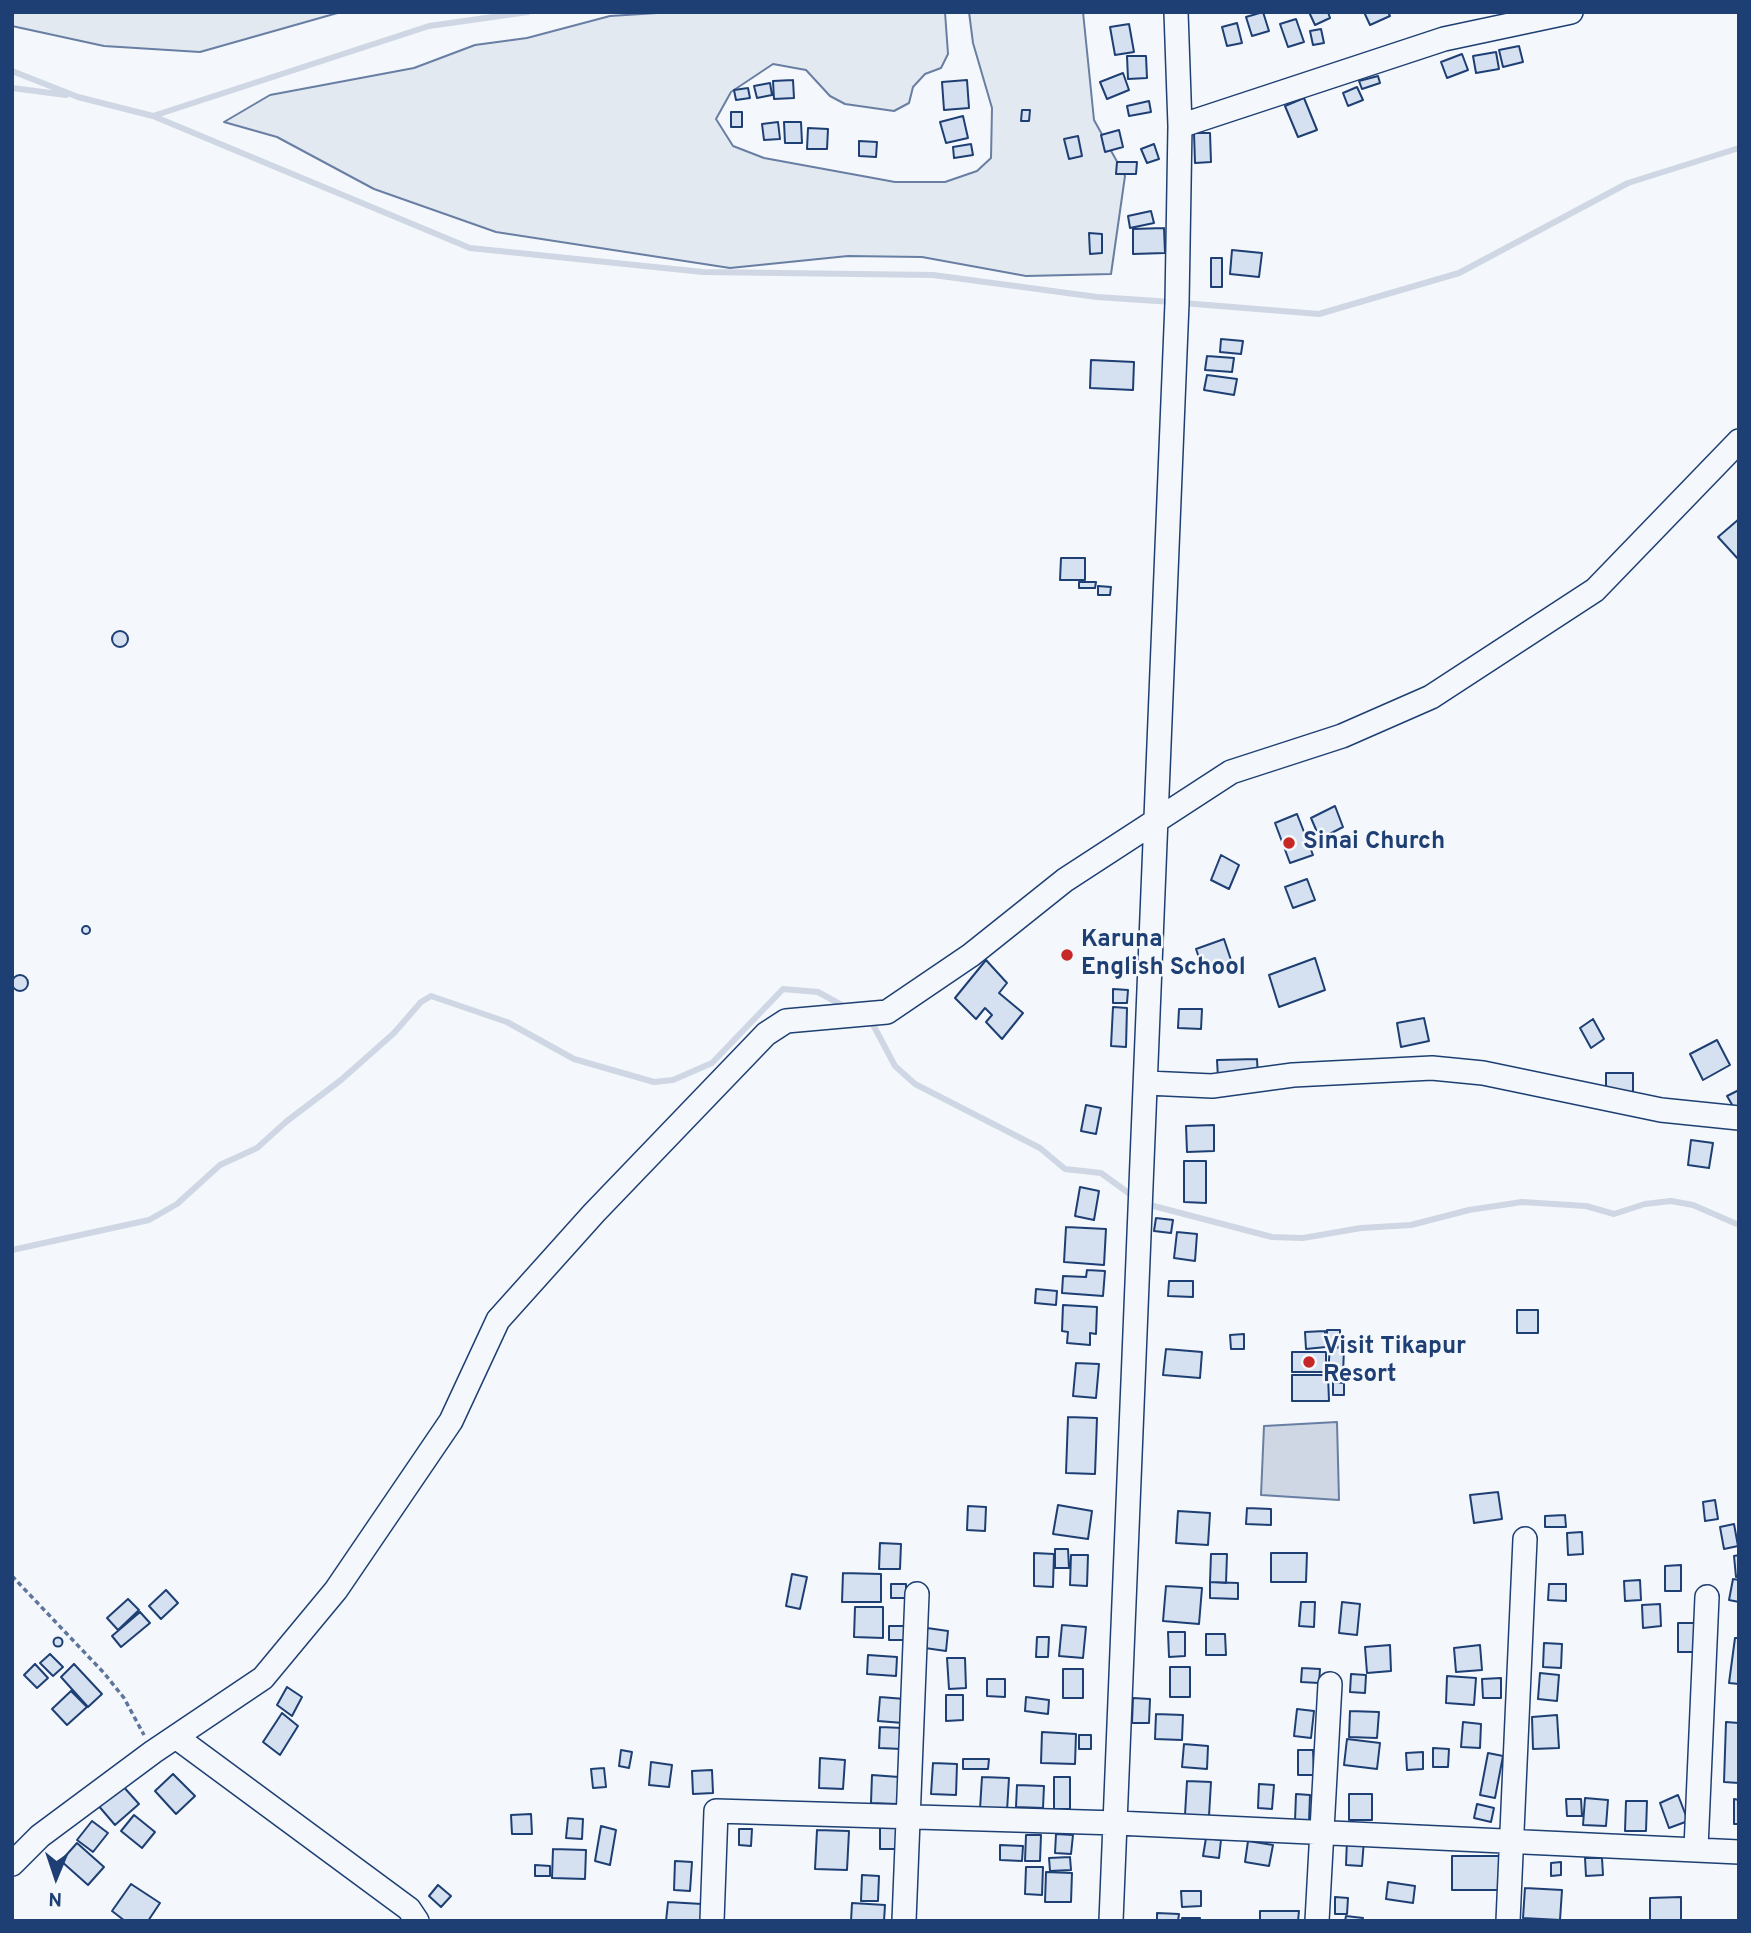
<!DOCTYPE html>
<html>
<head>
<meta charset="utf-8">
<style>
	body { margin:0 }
	#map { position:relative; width:1751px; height:1933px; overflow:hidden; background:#f4f7fb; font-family:Overpass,sans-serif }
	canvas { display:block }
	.frame { position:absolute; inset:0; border:14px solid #1d3f73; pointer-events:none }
	.north { position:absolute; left:21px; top:1842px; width:70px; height:70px; -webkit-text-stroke:5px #f4f7fb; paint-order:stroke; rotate:182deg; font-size:19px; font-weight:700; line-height:28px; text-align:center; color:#1d3f73 }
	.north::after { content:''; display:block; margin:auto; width:24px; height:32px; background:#1d3f73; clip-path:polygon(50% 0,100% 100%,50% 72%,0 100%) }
</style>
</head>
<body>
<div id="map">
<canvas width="1751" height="1933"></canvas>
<div class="frame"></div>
<div class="north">N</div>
</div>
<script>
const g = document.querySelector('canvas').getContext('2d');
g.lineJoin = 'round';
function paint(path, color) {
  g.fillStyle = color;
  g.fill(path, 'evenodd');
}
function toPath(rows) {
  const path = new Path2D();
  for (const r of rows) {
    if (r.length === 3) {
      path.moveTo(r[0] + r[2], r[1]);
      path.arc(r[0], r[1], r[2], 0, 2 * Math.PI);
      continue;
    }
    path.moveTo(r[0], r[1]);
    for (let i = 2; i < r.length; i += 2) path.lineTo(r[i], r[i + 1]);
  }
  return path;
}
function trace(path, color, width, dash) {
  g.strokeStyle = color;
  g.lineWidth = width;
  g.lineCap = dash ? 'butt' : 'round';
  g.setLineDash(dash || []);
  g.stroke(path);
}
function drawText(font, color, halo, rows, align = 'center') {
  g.font = font + ' Overpass,sans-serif';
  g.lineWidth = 5;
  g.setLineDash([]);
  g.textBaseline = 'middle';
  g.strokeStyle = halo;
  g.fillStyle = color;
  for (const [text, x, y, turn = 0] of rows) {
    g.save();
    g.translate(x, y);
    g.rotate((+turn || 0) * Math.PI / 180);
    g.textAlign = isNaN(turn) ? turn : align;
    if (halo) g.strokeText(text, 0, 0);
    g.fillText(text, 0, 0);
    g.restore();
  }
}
const green = toPath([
	[12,12,341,12,200,52,104,46,12,26,12,12],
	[673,12,945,12,948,54,941,68,925,74,913,87,909,103,894,111,845,104,830,96,806,70,773,64,731,92,716,119,733,146,764,158,895,182,945,182,977,171,991,158,992,108,973,43,969,12,1083,12,1094,120,1125,176,1111,274,1026,276,922,257,848,256,730,268,496,232,374,189,277,137,224,122,270,95,414,68,475,45,527,38,610,16,673,12]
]);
paint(green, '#e3e9f0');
trace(green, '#687fa3', 2);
const water = toPath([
	[1337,1422,1339,1500,1261,1495,1264,1426,1337,1422]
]);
paint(water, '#cfd7e4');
trace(water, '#687fa3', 2);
trace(toPath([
	[12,71,78,97,153,116,429,26,528,12],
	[12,88,66,95],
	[153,116,470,248,703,272,933,275,1097,297,1172,302],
	[1183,303,1319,314,1459,273,1628,183,1739,148],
	[869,1017,895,1066,915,1084,1040,1148,1065,1169,1101,1173,1134,1197],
	[1146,1204,1272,1237,1303,1238,1361,1228,1411,1225,1469,1210,1522,1202,1586,1206,1614,1214,1645,1204,1671,1201,1693,1205,1739,1225],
	[12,1250,149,1220,177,1204,220,1165,257,1148,287,1121,341,1080,394,1033,421,1002,431,996,507,1022,574,1059,654,1082,673,1080,712,1063,783,989,818,992,847,1008]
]), '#cfd7e4', 6);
const building = toPath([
	[1263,12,1269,31,1252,36,1246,17,1263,12],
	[1309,12,1328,12,1330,18,1315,25,1309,12],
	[1364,12,1388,12,1390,16,1370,25,1364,12],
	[1296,19,1304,42,1288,47,1280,24,1296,19],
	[1237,23,1242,43,1227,46,1222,27,1237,23],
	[1129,24,1134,52,1115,55,1110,27,1129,24],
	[1321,29,1324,43,1313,45,1310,31,1321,29],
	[1519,46,1523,62,1503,67,1499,50,1519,46],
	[1496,52,1499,69,1476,73,1473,56,1496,52],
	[1462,54,1468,70,1447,78,1441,62,1462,54],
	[1127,56,1146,56,1147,78,1128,79,1127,56],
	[1123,73,1129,90,1107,99,1100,82,1123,73],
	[1378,76,1380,83,1362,89,1359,81,1378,76],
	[793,80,794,98,774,99,773,81,793,80],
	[967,80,969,108,944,110,942,82,967,80],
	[770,83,772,95,757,98,754,86,770,83],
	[1357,87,1363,100,1348,106,1343,93,1357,87],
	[748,88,750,98,736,100,734,90,748,88],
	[1304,98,1317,130,1298,137,1285,106,1304,98],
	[1149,101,1151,112,1129,116,1127,106,1149,101],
	[1022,110,1030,110,1029,121,1021,121,1022,110],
	[731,112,742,112,742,127,731,127,731,112],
	[963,116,968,138,946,143,940,122,963,116],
	[778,122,780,139,764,140,762,124,778,122],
	[784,122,801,122,802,143,785,143,784,122],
	[808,128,828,129,827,149,807,149,808,128],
	[1119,130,1123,147,1105,152,1101,135,1119,130],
	[1194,133,1210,133,1211,162,1195,163,1194,133],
	[1078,136,1082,156,1069,159,1064,139,1078,136],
	[859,141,877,142,876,157,859,156,859,141],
	[971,144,973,155,954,158,953,147,971,144],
	[1154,144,1159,159,1147,163,1141,149,1154,144],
	[1117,162,1137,162,1136,174,1116,174,1117,162],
	[1151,211,1154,223,1130,228,1128,216,1151,211],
	[1164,228,1165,253,1133,254,1133,229,1164,228],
	[1089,233,1102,234,1102,253,1090,254,1089,233],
	[1232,250,1262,253,1259,277,1230,274,1232,250],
	[1211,258,1222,258,1222,287,1211,287,1211,258],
	[1221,339,1243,341,1241,354,1220,352,1221,339],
	[1207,356,1234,358,1232,372,1205,370,1207,356],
	[1091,360,1134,362,1133,390,1090,388,1091,360],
	[1207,375,1237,379,1234,395,1204,390,1207,375],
	[1739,519,1739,560,1718,537,1739,519],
	[1061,558,1085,558,1085,580,1060,580,1061,558],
	[1079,582,1096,582,1095,588,1079,588,1079,582],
	[1098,586,1111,587,1110,595,1098,595,1098,586],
	[120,639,8],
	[1335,806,1343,827,1320,839,1311,818,1335,806],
	[1297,814,1313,855,1290,863,1275,823,1297,814],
	[1221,855,1239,865,1229,889,1211,880,1221,855],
	[1307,879,1315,900,1293,908,1285,887,1307,879],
	[86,930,4],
	[1224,939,1232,963,1204,972,1196,949,1224,939],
	[1315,958,1325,990,1279,1007,1269,975,1315,958],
	[986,960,1007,983,999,993,1023,1013,1002,1039,986,1022,992,1015,985,1008,976,1019,955,998,986,960],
	[20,983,8],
	[1113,989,1128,990,1127,1003,1113,1003,1113,989],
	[1113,1007,1127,1008,1126,1047,1111,1046,1113,1007],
	[1179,1009,1202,1009,1201,1029,1178,1028,1179,1009],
	[1424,1018,1429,1041,1401,1047,1397,1023,1424,1018],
	[1593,1019,1604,1039,1591,1048,1580,1028,1593,1019],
	[1717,1040,1730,1065,1703,1080,1690,1054,1717,1040],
	[1257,1059,1258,1077,1218,1078,1217,1060,1257,1059],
	[1606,1073,1633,1073,1633,1093,1606,1093,1606,1073],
	[1739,1090,1739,1105,1734,1108,1727,1096,1739,1090],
	[1086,1105,1101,1108,1096,1134,1081,1131,1086,1105],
	[1214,1125,1214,1151,1187,1152,1186,1126,1214,1125],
	[1691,1140,1713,1143,1709,1168,1688,1165,1691,1140],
	[1184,1161,1206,1161,1206,1203,1184,1202,1184,1161],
	[1080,1187,1099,1191,1094,1220,1075,1216,1080,1187],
	[1156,1218,1173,1220,1171,1233,1154,1231,1156,1218],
	[1066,1227,1106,1229,1104,1265,1064,1262,1066,1227],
	[1177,1232,1197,1234,1195,1261,1174,1258,1177,1232],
	[1087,1270,1105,1271,1103,1296,1062,1293,1063,1276,1086,1277,1087,1270],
	[1169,1281,1193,1281,1193,1297,1168,1296,1169,1281],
	[1036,1289,1057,1291,1056,1305,1035,1303,1036,1289],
	[1063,1305,1097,1307,1096,1334,1090,1333,1090,1345,1067,1343,1068,1332,1062,1331,1063,1305],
	[1517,1310,1538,1310,1538,1333,1517,1333,1517,1310],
	[1327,1330,1340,1330,1340,1347,1327,1346,1327,1330],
	[1325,1331,1326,1347,1306,1349,1305,1332,1325,1331],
	[1244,1334,1244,1349,1231,1349,1230,1335,1244,1334],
	[1330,1347,1344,1348,1343,1374,1328,1373,1330,1347],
	[1166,1349,1202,1352,1200,1378,1163,1375,1166,1349],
	[1292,1352,1326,1352,1326,1372,1292,1372,1292,1352],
	[1076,1363,1099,1364,1096,1398,1073,1396,1076,1363],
	[1292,1375,1328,1375,1329,1401,1292,1401,1292,1375],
	[1333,1382,1344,1383,1344,1395,1333,1395,1333,1382],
	[1068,1417,1097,1418,1095,1474,1066,1473,1068,1417],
	[1498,1492,1502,1519,1474,1523,1470,1495,1498,1492],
	[1715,1500,1718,1519,1705,1521,1703,1502,1715,1500],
	[1058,1505,1092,1511,1088,1539,1053,1534,1058,1505],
	[968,1506,986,1507,985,1531,967,1530,968,1506],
	[1247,1508,1271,1509,1271,1525,1246,1524,1247,1508],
	[1178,1511,1210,1513,1208,1545,1176,1543,1178,1511],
	[1565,1515,1566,1527,1545,1527,1545,1516,1565,1515],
	[1734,1524,1738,1546,1724,1549,1720,1527,1734,1524],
	[1582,1532,1583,1554,1568,1555,1567,1533,1582,1532],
	[880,1543,901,1544,900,1569,879,1569,880,1543],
	[1055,1549,1068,1549,1069,1568,1055,1568,1055,1549],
	[1034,1553,1054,1554,1053,1587,1034,1586,1034,1553],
	[1271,1553,1307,1553,1306,1582,1271,1582,1271,1553],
	[1211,1554,1227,1554,1226,1583,1210,1582,1211,1554],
	[1071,1555,1088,1555,1087,1586,1070,1585,1071,1555],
	[1739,1555,1739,1576,1736,1577,1734,1556,1739,1555],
	[1681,1565,1681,1591,1665,1591,1665,1566,1681,1565],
	[843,1573,881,1574,881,1602,842,1602,843,1573],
	[792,1574,807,1577,800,1609,786,1606,792,1574],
	[1733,1579,1739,1580,1739,1602,1729,1600,1733,1579],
	[1640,1580,1641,1600,1625,1601,1624,1581,1640,1580],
	[1210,1582,1238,1583,1238,1599,1210,1598,1210,1582],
	[891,1584,906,1584,906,1598,891,1598,891,1584],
	[1549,1584,1566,1584,1566,1601,1548,1600,1549,1584],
	[1166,1586,1202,1588,1199,1624,1163,1621,1166,1586],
	[166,1590,178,1603,161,1619,149,1606,166,1590],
	[128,1599,139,1610,118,1630,107,1618,128,1599],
	[1301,1602,1315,1602,1314,1627,1299,1626,1301,1602],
	[1342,1602,1360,1604,1357,1635,1339,1633,1342,1602],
	[1660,1604,1661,1626,1643,1628,1642,1605,1660,1604],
	[855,1607,883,1607,883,1638,854,1637,855,1607],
	[140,1612,150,1623,121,1647,112,1636,140,1612],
	[1678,1623,1698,1623,1697,1652,1678,1652,1678,1623],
	[1062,1625,1086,1627,1083,1658,1059,1656,1062,1625],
	[889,1626,904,1626,904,1640,889,1640,889,1626],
	[927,1628,948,1631,946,1651,925,1648,927,1628],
	[1168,1632,1185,1632,1185,1656,1169,1657,1168,1632],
	[1206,1634,1225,1634,1226,1655,1206,1655,1206,1634],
	[1037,1637,1049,1637,1048,1657,1036,1657,1037,1637],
	[58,1642,4.5],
	[1735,1638,1739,1638,1739,1684,1729,1683,1735,1638],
	[1544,1643,1562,1644,1561,1668,1543,1667,1544,1643],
	[1390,1645,1391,1671,1367,1673,1365,1647,1390,1645],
	[1480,1645,1482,1670,1456,1672,1454,1648,1480,1645],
	[50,1654,63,1667,53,1676,40,1663,50,1654],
	[868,1655,897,1657,896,1676,867,1674,868,1655],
	[947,1658,965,1658,966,1688,949,1689,947,1658],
	[35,1664,48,1678,37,1688,24,1675,35,1664],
	[74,1664,102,1694,88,1707,61,1677,74,1664],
	[1170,1667,1190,1667,1190,1697,1170,1697,1170,1667],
	[1302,1668,1320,1669,1319,1683,1301,1682,1302,1668],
	[1063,1669,1083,1669,1083,1698,1063,1698,1063,1669],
	[1540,1673,1559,1675,1557,1701,1538,1699,1540,1673],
	[1351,1674,1366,1675,1365,1693,1350,1692,1351,1674],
	[1447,1676,1476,1678,1474,1705,1446,1703,1447,1676],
	[1501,1678,1501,1698,1483,1698,1482,1679,1501,1678],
	[987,1679,1005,1679,1005,1697,987,1696,987,1679],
	[287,1687,302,1697,292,1716,277,1705,287,1687],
	[71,1691,87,1707,67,1725,52,1709,71,1691],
	[946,1695,963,1695,963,1720,946,1721,946,1695],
	[880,1697,905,1699,903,1723,878,1721,880,1697],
	[1026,1697,1049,1700,1048,1714,1025,1711,1026,1697],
	[1133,1698,1150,1699,1149,1723,1132,1723,1133,1698],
	[1297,1709,1314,1711,1311,1738,1294,1736,1297,1709],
	[1350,1711,1379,1712,1377,1738,1349,1737,1350,1711],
	[282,1713,298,1726,280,1755,263,1742,282,1713],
	[1156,1714,1183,1715,1182,1740,1155,1739,1156,1714],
	[1557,1715,1559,1748,1533,1749,1532,1717,1557,1715],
	[1463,1722,1481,1724,1480,1748,1461,1747,1463,1722],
	[1726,1722,1739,1723,1739,1783,1724,1782,1726,1722],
	[880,1727,903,1728,902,1749,879,1748,880,1727],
	[1042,1732,1076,1734,1075,1764,1041,1763,1042,1732],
	[1079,1735,1091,1735,1091,1749,1079,1749,1079,1735],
	[1347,1739,1380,1743,1377,1769,1344,1765,1347,1739],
	[1184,1744,1208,1746,1207,1769,1182,1767,1184,1744],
	[1433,1748,1449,1749,1448,1767,1433,1767,1433,1748],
	[621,1750,632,1752,629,1768,619,1766,621,1750],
	[1298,1750,1313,1750,1314,1775,1298,1775,1298,1750],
	[1423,1752,1423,1769,1407,1770,1406,1753,1423,1752],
	[1488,1753,1503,1756,1495,1798,1480,1795,1488,1753],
	[820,1758,845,1760,843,1789,819,1788,820,1758],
	[963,1759,989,1759,988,1769,963,1769,963,1759],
	[651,1762,672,1765,669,1787,649,1785,651,1762],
	[933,1763,957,1764,956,1795,931,1794,933,1763],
	[604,1768,606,1787,593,1788,591,1769,604,1768],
	[712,1770,713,1793,693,1794,692,1771,712,1770],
	[173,1774,195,1796,176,1814,155,1791,173,1774],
	[872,1775,899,1777,898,1804,871,1803,872,1775],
	[982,1777,1009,1778,1007,1811,980,1809,982,1777],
	[1054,1777,1070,1777,1070,1809,1054,1809,1054,1777],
	[1187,1781,1211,1782,1209,1816,1185,1815,1187,1781],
	[121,1784,139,1804,115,1825,97,1804,121,1784],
	[1259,1784,1274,1785,1272,1809,1258,1808,1259,1784],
	[1017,1785,1044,1786,1043,1808,1016,1807,1017,1785],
	[1296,1794,1310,1795,1309,1822,1295,1821,1296,1794],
	[1349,1794,1372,1794,1372,1820,1349,1820,1349,1794],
	[1678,1795,1688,1821,1669,1828,1660,1803,1678,1795],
	[1585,1798,1608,1800,1606,1826,1583,1825,1585,1798],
	[1566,1799,1581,1799,1582,1816,1567,1816,1566,1799],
	[1734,1799,1739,1800,1739,1824,1734,1824,1734,1799],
	[1626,1801,1647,1801,1646,1831,1625,1831,1626,1801],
	[1477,1804,1494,1808,1491,1822,1474,1818,1477,1804],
	[531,1814,532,1834,512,1834,511,1815,531,1814],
	[134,1815,155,1832,142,1848,121,1831,134,1815],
	[568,1818,583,1819,582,1839,566,1838,568,1818],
	[92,1821,108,1833,93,1852,77,1840,92,1821],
	[601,1826,616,1830,610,1865,595,1861,601,1826],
	[880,1827,898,1828,897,1849,880,1849,880,1827],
	[739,1829,752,1829,751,1846,739,1845,739,1829],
	[817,1830,849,1831,847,1870,815,1869,817,1830],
	[1056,1834,1073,1835,1071,1854,1055,1853,1056,1834],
	[1026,1835,1041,1835,1040,1861,1025,1861,1026,1835],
	[1206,1838,1221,1840,1219,1858,1203,1856,1206,1838],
	[1347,1839,1364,1840,1362,1866,1346,1865,1347,1839],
	[1248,1841,1273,1845,1269,1866,1245,1862,1248,1841],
	[77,1843,104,1867,88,1885,61,1861,77,1843],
	[1000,1845,1023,1846,1022,1861,1000,1860,1000,1845],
	[553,1849,586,1850,585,1879,552,1878,553,1849],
	[1452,1856,1500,1856,1500,1890,1452,1890,1452,1856],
	[1070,1857,1071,1870,1050,1871,1049,1858,1070,1857],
	[1585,1858,1602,1858,1603,1875,1586,1876,1585,1858],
	[675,1861,692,1862,690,1891,674,1890,675,1861],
	[1561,1862,1561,1875,1551,1876,1551,1863,1561,1862],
	[535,1865,550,1866,550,1876,535,1876,535,1865],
	[1026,1867,1043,1867,1042,1895,1025,1894,1026,1867],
	[1046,1872,1072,1873,1071,1902,1045,1902,1046,1872],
	[862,1875,879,1876,878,1901,861,1901,862,1875],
	[1388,1882,1415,1886,1413,1903,1386,1899,1388,1882],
	[131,1884,160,1903,148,1921,125,1921,112,1911,131,1884],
	[438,1885,451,1896,441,1907,429,1896,438,1885],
	[1525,1888,1562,1890,1560,1920,1523,1918,1525,1888],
	[1181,1891,1201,1891,1201,1906,1182,1907,1181,1891],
	[1335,1897,1348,1898,1347,1914,1335,1914,1335,1897],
	[1681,1897,1681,1921,1650,1921,1650,1898,1681,1897],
	[668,1902,702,1904,701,1921,666,1921,668,1902],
	[852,1903,885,1905,884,1921,851,1921,852,1903],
	[1260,1911,1299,1911,1298,1921,1260,1921,1260,1911],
	[1157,1913,1179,1914,1178,1921,1157,1921,1157,1913],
	[1346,1916,1363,1918,1362,1921,1345,1921,1346,1916],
	[1182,1918,1200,1918,1200,1921,1182,1921,1182,1918]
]);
paint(building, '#d5e0f0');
trace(building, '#1d3f73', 2);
const minor = toPath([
	[1180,126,1444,39,1571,12],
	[1147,1083,1212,1086,1293,1075,1432,1068,1483,1073,1661,1110,1739,1118],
	[176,1737,409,1909,417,1921],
	[1696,1848,1707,1597],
	[12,1864,40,1836,153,1752,263,1678,336,1590,451,1421,498,1320,594,1213,766,1034,786,1021,887,1012,971,955,1065,880,1231,772,1342,736,1431,697,1595,590,1739,441],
	[712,1921,716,1811,1117,1823,1739,1852],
	[904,1921,917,1594],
	[1111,1921,1177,303,1180,126,1176,12],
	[1317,1921,1330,1684],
	[1508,1921,1525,1539]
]);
trace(minor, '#1d3f73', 26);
trace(toPath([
	[12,1576,104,1673,124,1698,144,1735]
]), '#5e769c', 3.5, [5, 3.5]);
trace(minor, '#f4f7fb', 23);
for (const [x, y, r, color] of [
	[1289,843,7,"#c62828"],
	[1067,955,7,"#c62828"],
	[1309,1362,7,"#c62828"]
]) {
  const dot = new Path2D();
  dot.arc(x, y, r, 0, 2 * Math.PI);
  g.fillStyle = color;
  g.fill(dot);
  trace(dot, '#f4f7fb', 2.5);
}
drawText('bold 24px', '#1d3f73', '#f4f7fb', [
	["Sinai Church",1303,843],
	["Karuna",1081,941],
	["English School",1081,969],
	["Visit Tikapur",1323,1348],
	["Resort",1323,1376]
], 'left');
</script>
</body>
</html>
